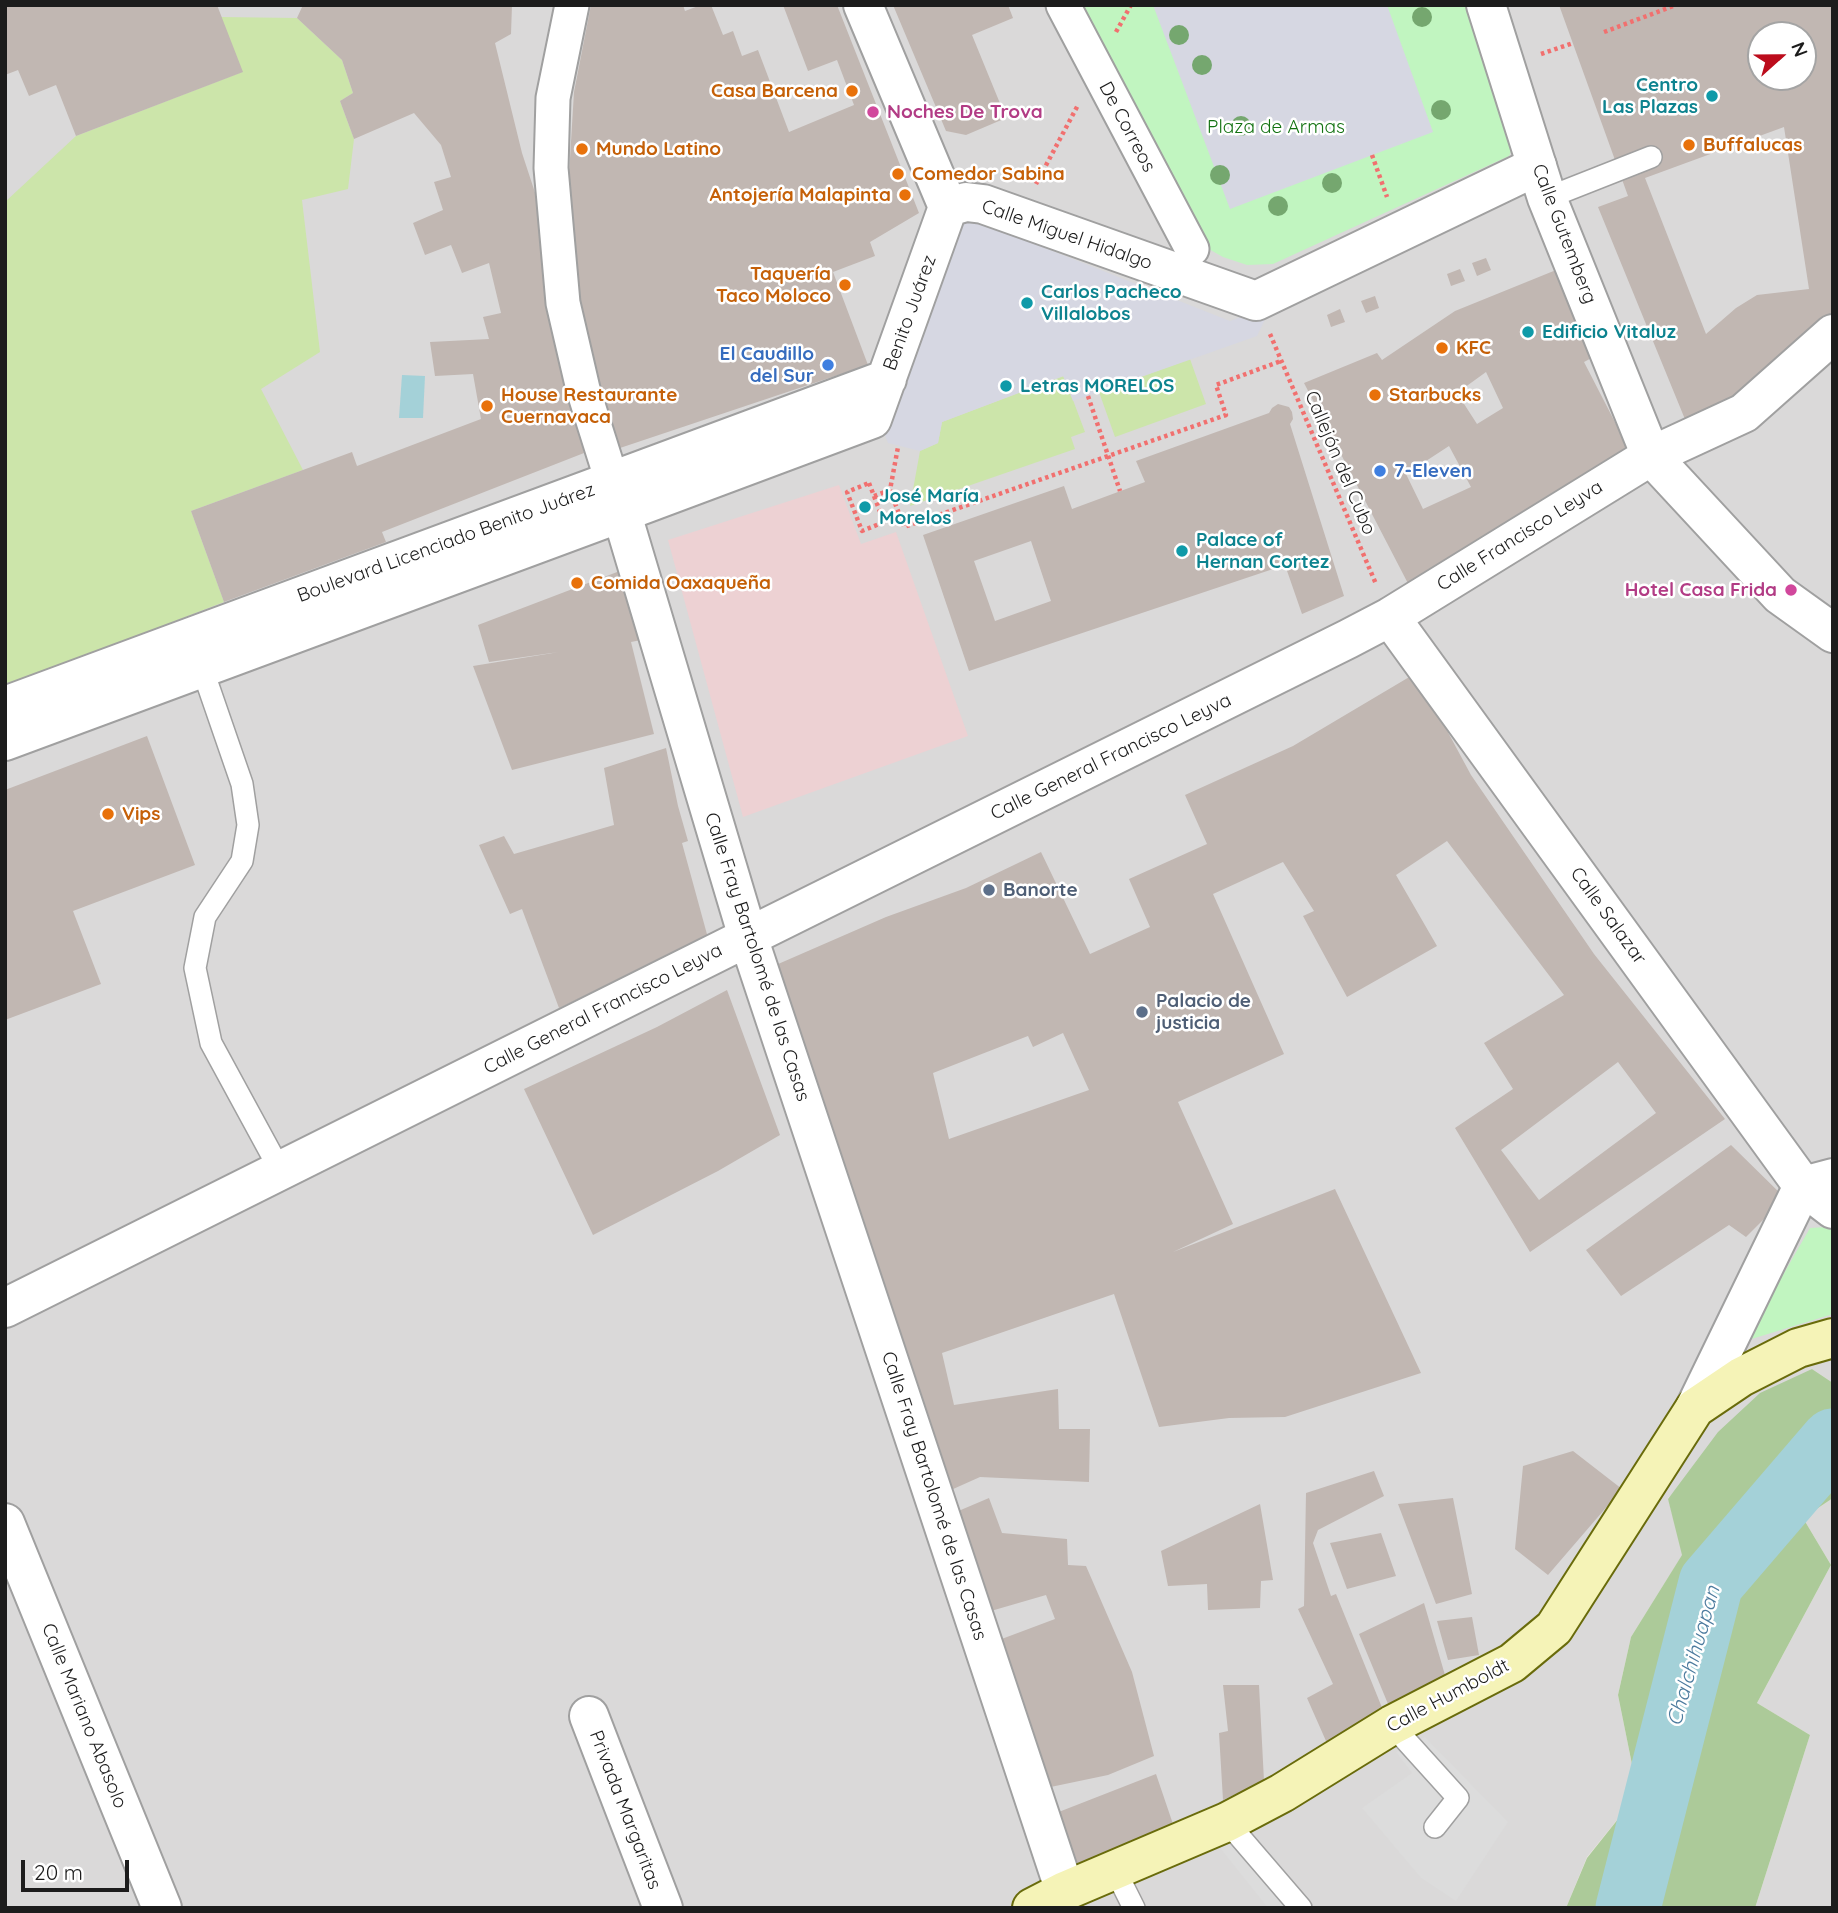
<!DOCTYPE html>
<html>
<head>
<meta charset="utf-8">
<style>
	body { margin:0 }
	#map { position:relative; width:1838px; height:1913px; overflow:hidden; background:#ede8e2; font-family:Quicksand,sans-serif }
	canvas { display:block }
	.frame { position:absolute; inset:0; border:7px solid #1c1c1c; pointer-events:none }
	.north { position:absolute; left:1747px; top:21px; width:70px; height:70px; box-sizing:border-box; background:#fff; border:2px solid #a4a4a4; border-radius:50%; rotate:69deg; font-size:19px; font-weight:700; line-height:28px; text-align:center; color:#1c1c1c }
	.north::after { content:''; display:block; margin:auto; width:24px; height:32px; background:#bc0c1c; clip-path:polygon(50% 0,100% 100%,50% 72%,0 100%) }
	.scale { position:absolute; left:21px; top:1860px; width:108px; height:32px; box-sizing:border-box; border:4px solid #1c1c1c; border-top:0; padding-left:9px; font-size:21px; line-height:24px; white-space:nowrap; color:#1c1c1c; -webkit-text-stroke:5px #fff; paint-order:stroke }
</style>
</head>
<body>
<div id="map">
<canvas width="1838" height="1913"></canvas>
<div class="frame"></div>
<div class="north">N</div>
<div class="scale">20 m</div>
</div>
<script>
const g = document.querySelector('canvas').getContext('2d');
g.lineJoin = 'round';
function paint(path, color) {
  g.fillStyle = color;
  g.fill(path, 'evenodd');
}
function toPath(rows) {
  const path = new Path2D();
  for (const r of rows) {
    path.moveTo(r[0], r[1]);
    for (let i = 2; i < r.length; i += 2) path.lineTo(r[i], r[i + 1]);
  }
  return path;
}
function trace(path, color, width, dash) {
  g.strokeStyle = color;
  g.lineWidth = width;
  g.lineCap = dash ? 'butt' : 'round';
  g.setLineDash(dash || []);
  g.stroke(path);
}
function drawText(font, color, halo, rows, align = 'center') {
  g.font = font + ' Quicksand,sans-serif';
  g.lineWidth = 5;
  g.setLineDash([]);
  g.textBaseline = 'middle';
  g.strokeStyle = halo;
  g.fillStyle = color;
  for (const [text, x, y, turn = 0] of rows) {
    g.save();
    g.translate(x, y);
    g.rotate((+turn || 0) * Math.PI / 180);
    g.textAlign = isNaN(turn) ? turn : align;
    if (halo) g.strokeText(text, 0, 0);
    g.fillText(text, 0, 0);
    g.restore();
  }
}
paint(toPath([
	[5,5,1833,5,1833,1383,1812,1369,1668,1498,1683,1554,1631,1637,1618,1695,1638,1794,1587,1857,1566,1908,5,1908],
	[1761,35,1803,35,1803,77,1761,77],
	[1833,1498,1833,1908,1755,1908,1810,1735,1757,1703,1831,1565,1803,1518]
]), '#dad9d9');
paint(toPath([
	[839,485,861,544,896,532,968,736,743,817,668,540]
]), '#edd1d3');
paint(toPath([
	[221,17,297,18,342,60,353,93,340,101,354,139,348,189,302,200,320,352,261,389,303,470,191,511,224,602,5,687,5,202,76,136,242,72],
	[1190,359,1206,404,1115,437,1099,392],
	[1064,376,1085,432,1071,437,1075,449,910,506,920,451,938,443,942,422]
]), '#cce5aa');
paint(toPath([
	[1812,1369,1833,1383,1833,1498,1803,1518,1831,1565,1757,1703,1810,1735,1755,1908,1566,1908,1587,1858,1638,1794,1618,1695,1631,1637,1682,1555,1668,1499,1718,1432,1760,1393]
]), '#acca99');
paint(toPath([
	[1072,5,1468,5,1515,142,1509,156,1273,264,1247,265,1223,257,1198,243],
	[1827,1227,1833,1230,1833,1314,1745,1341,1810,1228]
]), '#c1f5c0');
paint(toPath([
	[1425,1737,1508,1822,1456,1901,1421,1878,1362,1808,1412,1773,1396,1752],
	[1250,1833,1312,1908,1268,1908,1220,1848]
]), '#dcdcdc');
paint(toPath([
	[1153,5,1387,5,1433,132,1230,209],
	[963,221,979,222,1230,321,1272,305,1257,336,1073,401,1063,376,942,422,938,443,920,451,888,443,884,433,954,233]
]), '#d6d7e2');
paint(toPath([
	[402,375,425,376,423,418,399,418]
]), '#a4d1d8');
trace(toPath([
	[1628,1908,1711,1583,1833,1441]
]), '#a4d1d8', 65);
paint(toPath([
	[5,5,217,5,243,72,76,136,56,85,29,96,18,70,5,75],
	[303,5,512,5,511,34,495,43,522,153,545,223,556,335,584,453,382,532,386,542,224,602,191,511,352,452,357,466,481,419,473,374,435,376,430,342,489,339,483,317,501,313,489,263,462,273,451,245,425,255,413,223,443,210,434,182,451,177,441,145,414,113,354,139,340,101,353,93,342,60,297,18],
	[591,5,683,5,685,11,701,5,711,5,723,35,733,31,742,56,758,50,789,132,854,105,837,60,808,71,783,5,837,5,919,213,870,242,875,256,833,272,868,365,617,449,576,291,569,175,574,92],
	[893,5,1008,5,1013,18,972,35,1006,118,966,135,946,131],
	[1559,5,1833,5,1833,311,1736,409,1689,429,1598,207,1628,196],
	[1761,35,1803,35,1803,77,1761,77],
	[1784,127,1809,289,1757,295,1736,308,1706,334,1645,178],
	[1486,258,1491,270,1477,276,1472,263],
	[1561,268,1599,354,1584,362,1634,459,1414,595,1304,383,1377,353,1382,360,1455,311],
	[1486,372,1503,408,1477,424,1457,393],
	[1449,446,1471,487,1423,509,1406,474],
	[1460,269,1465,281,1451,286,1447,274],
	[1375,296,1379,308,1366,313,1361,301],
	[1340,309,1345,322,1331,327,1327,315],
	[1278,404,1289,407,1292,412,1293,419,1290,424,1344,596,1302,614,1285,565,969,671,923,535,1064,486,1072,509,1145,482,1136,461,1269,413,1272,408],
	[1031,541,1051,601,995,621,974,561],
	[625,569,641,640,631,642,654,734,512,770,473,666,559,652,489,662,478,625],
	[1416,673,1471,775,1594,954,1725,1119,1530,1252,1455,1128,1513,1089,1484,1043,1564,995,1447,841,1396,875,1437,946,1347,997,1303,916,1314,911,1283,862,1213,894,1284,1054,1178,1102,1233,1224,1173,1252,1335,1189,1421,1373,1285,1417,1229,1418,1159,1427,1114,1294,942,1353,954,1405,1058,1389,1059,1429,1090,1429,1089,1482,980,1477,942,1494,769,968,886,917,966,888,1041,852,1090,954,1150,927,1129,879,1207,844,1185,795,1293,746],
	[1063,1033,1089,1090,949,1139,933,1073,1028,1036,1033,1047],
	[1618,1062,1656,1113,1539,1200,1501,1150],
	[147,736,195,865,73,911,101,984,5,1020,5,790],
	[666,748,678,806,688,841,682,843,708,938,559,1008,522,909,510,914,479,845,504,836,514,854,614,825,604,768],
	[727,990,780,1135,718,1171,593,1235,524,1089,657,1027],
	[1731,1145,1785,1198,1746,1237,1729,1225,1621,1296,1586,1250],
	[1573,1451,1622,1489,1548,1575,1515,1549,1523,1466],
	[1374,1471,1384,1496,1318,1530,1313,1543,1331,1596,1336,1594,1387,1720,1330,1750,1307,1698,1333,1684,1298,1609,1304,1606,1306,1493],
	[989,1498,1002,1533,1067,1539,1068,1565,1086,1566,1132,1672,1154,1756,1108,1775,1041,1789,991,1643,1055,1619,1046,1595,984,1613,949,1515],
	[1453,1498,1472,1594,1436,1604,1398,1504],
	[1260,1504,1273,1580,1261,1581,1260,1608,1208,1610,1207,1584,1168,1586,1161,1551],
	[1381,1533,1396,1576,1347,1589,1330,1543],
	[1424,1603,1447,1682,1393,1716,1359,1634],
	[1472,1617,1479,1655,1448,1660,1437,1621],
	[1223,1685,1259,1685,1264,1781,1223,1800,1219,1733,1228,1731],
	[1156,1774,1174,1827,1077,1871,1051,1815]
]), '#c1b7b2');
const service = toPath([
	[1547,198,1651,157],
	[202,668,242,784,248,825,242,861,205,917,195,968,211,1043,280,1170],
	[1392,1725,1458,1798,1435,1827],
	[1227,1822,1301,1908],
	[1115,1870,1134,1908]
]);
const pedestrian = toPath([
	[572,5,553,98,551,168,563,303,583,389,612,481],
	[1063,5,1192,249]
]);
const minor = toPath([
	[863,5,948,207],
	[948,207,966,202,983,204,1256,301,1537,166],
	[1651,456,1744,413,1833,334],
	[612,481,887,379],
	[623,512,872,419,948,207],
	[1695,1408,1803,1186,1833,1178],
	[5,1523,162,1908],
	[589,1716,663,1908]
]);
const tertiary = toPath([
	[1486,5,1547,198,1651,456,1780,595,1833,633],
	[1390,617,1803,1186,1833,1209],
	[5,706,612,481,748,937,1065,1891],
	[5,741,623,512],
	[5,1308,748,937,1348,639,1390,617,1651,456]
]);
const secondary = toPath([
	[1032,1908,1065,1891,1227,1822,1282,1793,1392,1725,1512,1663,1554,1628,1695,1408,1741,1377,1798,1348,1833,1338]
]);
trace(service, '#a0a0a0', 24);
trace(pedestrian, '#a0a0a0', 37);
trace(minor, '#a0a0a0', 42);
trace(tertiary, '#a0a0a0', 42);
trace(secondary, '#696b0b', 42);
trace(toPath([
	[1116,32,1131,5],
	[1604,32,1676,5],
	[1541,54,1573,43],
	[1372,155,1387,197],
	[1036,184,1078,105],
	[1270,334,1376,584],
	[1088,396,1120,491],
	[869,483,884,522,862,531,847,492,869,483],
	[890,490,904,527,1226,415,1216,385,1281,361],
	[874,496,890,490,898,447]
]), '#f1706f', 4.5, [3.5, 3.5]);
trace(service, '#fff', 21);
trace(pedestrian, '#fff', 33);
trace(minor, '#fff', 38);
trace(tertiary, '#fff', 38);
trace(secondary, '#f5f3b7', 38);
g.fillStyle = '#75a76f';
for (const [x, y] of [
	[1422,17],
	[1179,35],
	[1202,65],
	[1441,110],
	[1241,126],
	[1220,175],
	[1332,183],
	[1278,206]
]) {
  g.beginPath();
  g.arc(x, y, 10, 0, 2 * Math.PI);
  g.fill();
}
for (const [x, y, r, color] of [
	[852,91,7,"#e8710a"],
	[1712,96,7,"#0f9aa8"],
	[873,112,7,"#d1479c"],
	[1689,145,7,"#e8710a"],
	[582,149,7,"#e8710a"],
	[898,174,7,"#e8710a"],
	[905,195,7,"#e8710a"],
	[845,285,7,"#e8710a"],
	[1027,303,7,"#0f9aa8"],
	[1528,332,7,"#0f9aa8"],
	[1442,348,7,"#e8710a"],
	[828,365,7,"#3f7fe0"],
	[1006,386,7,"#0f9aa8"],
	[1375,395,7,"#e8710a"],
	[487,406,7,"#e8710a"],
	[1380,471,7,"#3f7fe0"],
	[865,507,7,"#0f9aa8"],
	[1182,551,7,"#0f9aa8"],
	[577,583,7,"#e8710a"],
	[1791,590,7,"#d1479c"],
	[108,814,7,"#e8710a"],
	[989,890,7,"#5c6f8a"],
	[1142,1012,7,"#5c6f8a"]
]) {
  const dot = new Path2D();
  dot.arc(x, y, r, 0, 2 * Math.PI);
  g.fillStyle = color;
  g.fill(dot);
  trace(dot, '#fff', 2.5);
}
drawText('bold 19px', '#0d838f', '#fff', [
	["Centro",1698,85,"right"],
	["Las Plazas",1698,107,"right"],
	["Carlos Pacheco",1041,292],
	["Villalobos",1041,314],
	["Edificio Vitaluz",1542,332],
	["Letras MORELOS",1020,386],
	["José María",879,496],
	["Morelos",879,518],
	["Palace of",1196,540],
	["Hernan Cortez",1196,562]
], 'left');
drawText('bold 19px', '#c56008', '#fff', [
	["Casa Barcena",838,91,"right"],
	["Buffalucas",1703,145],
	["Mundo Latino",596,149],
	["Comedor Sabina",912,174],
	["Antojería Malapinta",891,195,"right"],
	["Taquería",831,274,"right"],
	["Taco Moloco",831,296,"right"],
	["KFC",1456,348],
	["House Restaurante",501,395],
	["Cuernavaca",501,417],
	["Starbucks",1389,395],
	["Comida Oaxaqueña",591,583],
	["Vips",122,814]
], 'left');
drawText('bold 19px', '#b23c85', '#fff', [
	["Noches De Trova",887,112],
	["Hotel Casa Frida",1777,590,"right"]
], 'left');
drawText('19px', '#1c1c1c', '#fff', [
	["De Correos",1127,127,62],
	["Calle Gutemberg",1564,234,69],
	["Calle Miguel Hidalgo",1067,235,19],
	["Benito Juárez",910,313,-70],
	["Callejón del Cubo",1340,463,67],
	["Calle Francisco Leyva",1520,536,-32],
	["Boulevard Licenciado Benito Juárez",446,543,-20],
	["Calle General Francisco Leyva",1111,757,-26],
	["Calle Salazar",1608,916,54],
	["Calle Fray Bartolomé de las Casas",757,957,72],
	["Calle General Francisco Leyva",603,1009,-27],
	["Calle Fray Bartolomé de las Casas",934,1496,72],
	["Calle Humboldt",1448,1696,-28],
	["Calle Mariano Abasolo",84,1716,68],
	["Privada Margaritas",625,1810,69]
]);
drawText('19px', '#127211', '#fff', [
	["Plaza de Armas",1276,127]
]);
drawText('bold 19px', '#366cbe', '#fff', [
	["El Caudillo",814,354],
	["del Sur",814,376],
	["7-Eleven",1394,471,"left"]
], 'right');
drawText('bold 19px', '#4e5e75', '#fff', [
	["Banorte",1003,890],
	["Palacio de",1156,1001],
	["justicia",1156,1023]
], 'left');
drawText('italic 21px', '#4c7b9e', '#fff', [
	["Chalchihuapan",1694,1656,-74]
]);
</script>
</body>
</html>
